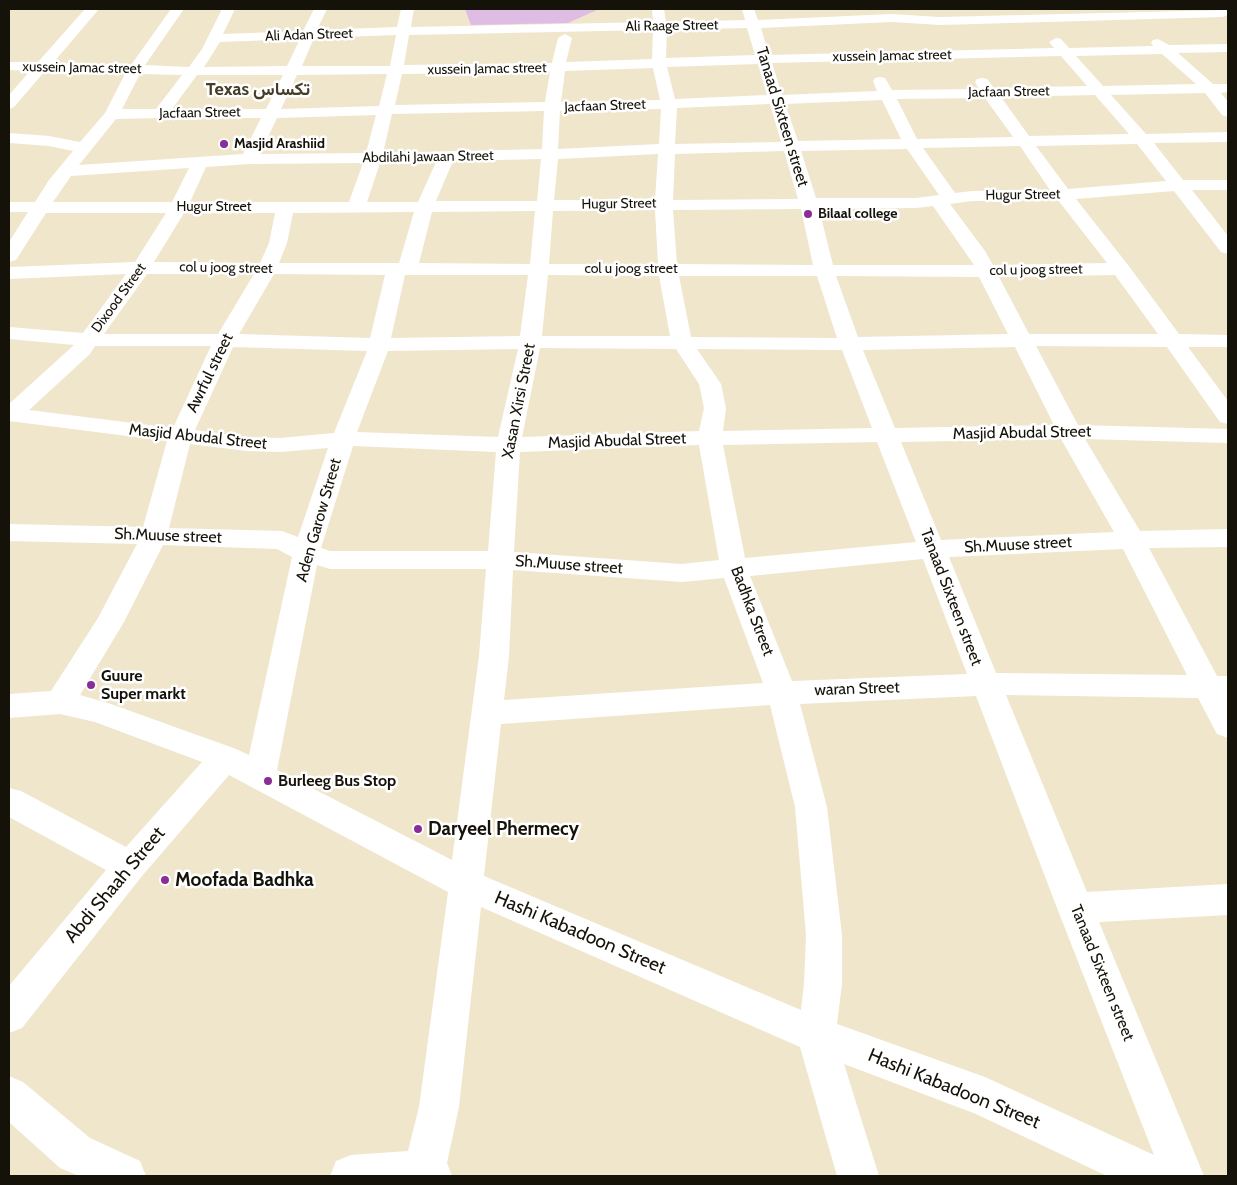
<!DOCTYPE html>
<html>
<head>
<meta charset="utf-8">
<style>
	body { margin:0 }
	#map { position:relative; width:1237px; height:1185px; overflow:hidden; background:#f0e6cc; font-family:Cabin,sans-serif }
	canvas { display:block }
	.frame { position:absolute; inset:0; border:10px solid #151209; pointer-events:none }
</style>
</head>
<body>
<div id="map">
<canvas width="1237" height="1185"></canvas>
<div class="frame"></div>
</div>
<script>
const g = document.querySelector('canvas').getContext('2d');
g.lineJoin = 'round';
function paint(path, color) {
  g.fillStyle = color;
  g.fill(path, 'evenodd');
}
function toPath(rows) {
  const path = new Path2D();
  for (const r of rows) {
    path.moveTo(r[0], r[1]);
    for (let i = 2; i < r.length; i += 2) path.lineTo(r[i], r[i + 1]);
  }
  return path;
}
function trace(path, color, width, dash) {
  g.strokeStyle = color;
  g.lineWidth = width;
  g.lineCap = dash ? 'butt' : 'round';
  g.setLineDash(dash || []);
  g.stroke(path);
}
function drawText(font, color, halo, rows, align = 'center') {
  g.font = font + ' Cabin,Vazirmatn,sans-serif';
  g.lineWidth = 5;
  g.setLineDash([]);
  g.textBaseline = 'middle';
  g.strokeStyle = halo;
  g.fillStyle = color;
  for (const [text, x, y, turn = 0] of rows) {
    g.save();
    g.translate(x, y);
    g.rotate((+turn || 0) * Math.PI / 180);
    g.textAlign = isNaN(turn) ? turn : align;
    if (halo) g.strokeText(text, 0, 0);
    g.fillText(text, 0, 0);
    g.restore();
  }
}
paint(toPath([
	[465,9,599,9,568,23,471,25]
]), '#dfbce3');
paint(toPath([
	[85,9,99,9,53,63,131,65,171,9,184,9,145,65,189,67,202,49,222,9,235,9,223,34,303,31,314,9,327,9,317,30,397,27,401,9,414,9,411,27,653,22,652,9,664,9,666,22,745,20,742,9,754,9,758,20,892,14,940,17,1228,10,1228,15,1223,17,940,25,892,22,761,28,769,55,1054,48,1049,42,1056,38,1061,39,1069,48,1153,46,1151,43,1153,40,1158,39,1169,45,1228,44,1228,52,1178,53,1213,84,1228,84,1228,92,1221,93,1228,102,1228,117,1222,115,1205,93,1111,95,1146,134,1228,132,1228,142,1154,143,1183,180,1228,180,1228,190,1192,190,1228,236,1228,254,1221,252,1174,191,1076,199,1128,265,1179,334,1228,335,1228,347,1188,347,1228,401,1228,424,1220,422,1167,347,1036,346,1078,425,1228,429,1228,443,1085,439,1140,531,1228,529,1228,547,1149,548,1217,676,1228,676,1228,738,1217,734,1198,698,1006,695,1087,892,1228,884,1228,915,1099,922,1204,1176,1107,1176,976,1114,844,1064,879,1176,837,1176,800,1047,481,907,459,1107,447,1163,452,1176,330,1176,336,1161,351,1155,408,1151,419,1107,448,892,229,775,142,876,22,1028,9,1033,9,986,106,870,9,817,9,788,21,791,126,847,202,762,95,722,60,714,9,718,9,694,51,691,98,618,137,544,9,541,9,524,143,527,167,441,9,421,9,404,74,345,9,339,9,327,83,333,126,274,9,279,9,267,135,262,166,213,46,213,16,260,9,262,9,242,28,212,9,212,9,202,35,202,49,180,73,151,49,146,9,143,9,133,49,136,80,142,105,113,125,74,45,71,14,107,9,109,9,95,30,71,9,70,9,62,38,62,85,9],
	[747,28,755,55,666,58,667,30,747,28],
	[653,30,652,59,566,62,572,38,565,34,558,38,552,63,404,65,409,35,653,30],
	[396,35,390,66,302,66,314,38,396,35],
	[300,39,287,66,204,67,220,42,300,39],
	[1162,54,1196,84,1103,86,1076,56,1162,54],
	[1061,56,1087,86,994,88,987,79,982,78,977,79,975,82,979,89,892,90,885,78,880,77,875,78,873,81,877,91,782,95,772,63,1061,56],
	[758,64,767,95,675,99,667,67,758,64],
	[653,68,660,100,561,102,565,71,653,68],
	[550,72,545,102,395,105,402,74,550,72],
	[140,74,182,75,156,109,122,109,140,74],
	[387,74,379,106,281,109,297,75,387,74],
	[197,75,283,75,266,109,172,109,197,75],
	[1095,95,1129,134,1029,136,1001,97,1095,95],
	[985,98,1013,137,917,139,897,99,985,98],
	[882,100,901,139,798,141,785,104,882,100],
	[770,104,781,142,675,144,677,108,770,104],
	[661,109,659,144,558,149,560,111,661,109],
	[544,111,542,149,383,153,392,114,544,111],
	[376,115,366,153,260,154,277,118,376,115],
	[161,118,261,118,243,154,79,165,116,119,161,118],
	[1137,144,1166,181,1068,189,1036,146,1137,144],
	[1020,146,1050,190,972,191,955,193,923,148,1020,146],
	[907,149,939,195,916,198,816,198,801,151,907,149],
	[784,151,798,199,673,200,675,154,784,151],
	[658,154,655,200,554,200,558,159,658,154],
	[541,159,537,201,436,201,453,161,541,159],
	[436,162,418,202,367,202,380,163,436,162],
	[363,163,349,202,190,202,206,167,249,164,363,163],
	[189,168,172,202,53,202,71,176,189,168],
	[1058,200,1107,263,993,265,985,251,950,204,972,201,1058,200],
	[933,206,974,265,833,265,819,209,916,208,933,206],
	[801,209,813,265,677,264,673,210,801,209],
	[655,210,658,264,549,264,553,211,655,210],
	[535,211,530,264,419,263,432,212,535,211],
	[414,212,399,263,279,263,287,243,293,213,414,212],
	[184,213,275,213,269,243,260,263,154,262,184,213],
	[147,274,254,274,218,334,104,334,147,274],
	[274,274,385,275,370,338,239,334,274,274],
	[405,275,528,275,520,336,391,338,405,275],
	[548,275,659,276,670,336,542,336,548,275],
	[1115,275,1158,334,1029,334,999,277,1115,275],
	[679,276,817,276,837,338,691,337,679,276],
	[836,276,979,277,1008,334,858,337,836,276],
	[95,346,211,346,173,428,29,410,90,354,95,346],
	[233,347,367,351,334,433,280,438,247,437,195,430,233,347],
	[1015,347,1054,425,895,428,863,350,1015,347],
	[540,348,676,349,699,384,704,408,699,431,522,437,540,348],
	[518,349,498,437,357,432,388,351,518,349],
	[697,349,842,350,872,428,723,431,726,408,721,384,697,349],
	[1061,439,1114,532,941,540,901,442,1061,439],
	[877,442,916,542,745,558,723,445,877,442],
	[190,444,247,451,280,452,328,448,298,537,282,531,169,528,190,444],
	[699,445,719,560,682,564,514,552,520,452,699,445],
	[353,446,496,452,488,551,330,551,321,548,353,446],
	[163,545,277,549,292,557,249,755,236,749,111,704,80,695,124,622,163,545],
	[1123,549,1187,675,996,673,949,557,1123,549],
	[923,559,967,674,792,681,750,576,923,559],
	[317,565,330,569,486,569,479,656,452,860,277,770,317,565],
	[513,570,682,582,724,578,763,683,504,700,509,656,513,570],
	[976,696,1057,908,1154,1155,985,1077,837,1024,842,984,842,935,827,807,800,704,976,696],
	[770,705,795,807,806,935,804,984,801,1010,484,876,501,724,770,705],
	[9,1076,23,1082,90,1138,140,1161,146,1176,79,1176,60,1168,9,1122,9,1076]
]), '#fff');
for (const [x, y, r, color] of [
	[224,144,5,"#8a2d97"],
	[808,214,5,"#8a2d97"],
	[91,685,5,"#8a2d97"],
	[268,781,5,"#8a2d97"],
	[418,829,5,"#8a2d97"],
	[165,880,5,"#8a2d97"]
]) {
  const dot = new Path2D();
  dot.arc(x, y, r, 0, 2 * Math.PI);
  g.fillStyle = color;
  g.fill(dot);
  trace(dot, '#fff', 2);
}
drawText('14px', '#151209', '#fff', [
	["Ali Raage Street",672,26,-1],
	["Ali Adan Street",309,35,-2],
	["xussein Jamac street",892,56,-1],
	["xussein Jamac street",82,68,1],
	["xussein Jamac street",487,69,-1],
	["Jacfaan Street",1009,92,-1],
	["Jacfaan Street",605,106,-2],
	["Jacfaan Street",200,113,-1],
	["Abdilahi Jawaan Street",428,157,-1],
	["Hugur Street",1023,195,-1],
	["Hugur Street",619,204,-1],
	["Hugur Street",214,207],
	["col u joog street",226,268,1],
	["col u joog street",631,269],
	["col u joog street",1036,270,-1],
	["Dixood Street",119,298,-54]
]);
drawText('bold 14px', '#151209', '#fff', [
	["Masjid Arashiid",234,144],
	["Bilaal college",818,214]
], 'left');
drawText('16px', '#151209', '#fff', [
	["Tanaad Sixteen street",782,117,73],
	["Awrful street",210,373,-64],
	["Xasan Xirsi Street",519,401,-79],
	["Masjid Abudal Street",1022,433,-1],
	["Masjid Abudal Street",198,437,6],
	["Masjid Abudal Street",617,441,-2],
	["Aden Garow Street",319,520,-74],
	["Sh.Muuse street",168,536,2],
	["Sh.Muuse street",1018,545,-3],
	["Sh.Muuse street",569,565,4],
	["Tanaad Sixteen street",951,597,69],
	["Badhka Street",752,611,69],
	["waran Street",857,689,-2],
	["Tanaad Sixteen street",1102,973,68]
]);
drawText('bold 16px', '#151209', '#fff', [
	["Guure",101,676],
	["Super markt",101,694],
	["Burleeg Bus Stop",278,781]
], 'left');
drawText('bold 18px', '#463e29', '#fff', [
	["Texas تكساس",258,90]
]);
drawText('bold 19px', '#151209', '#fff', [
	["Daryeel Phermecy",428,829],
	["Moofada Badhka",175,880]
], 'left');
drawText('19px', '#151209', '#fff', [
	["Abdi Shaah Street",115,885,-50],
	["Hashi Kabadoon Street",580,933,23],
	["Hashi Kabadoon Street",954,1089,22]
]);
</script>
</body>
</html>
